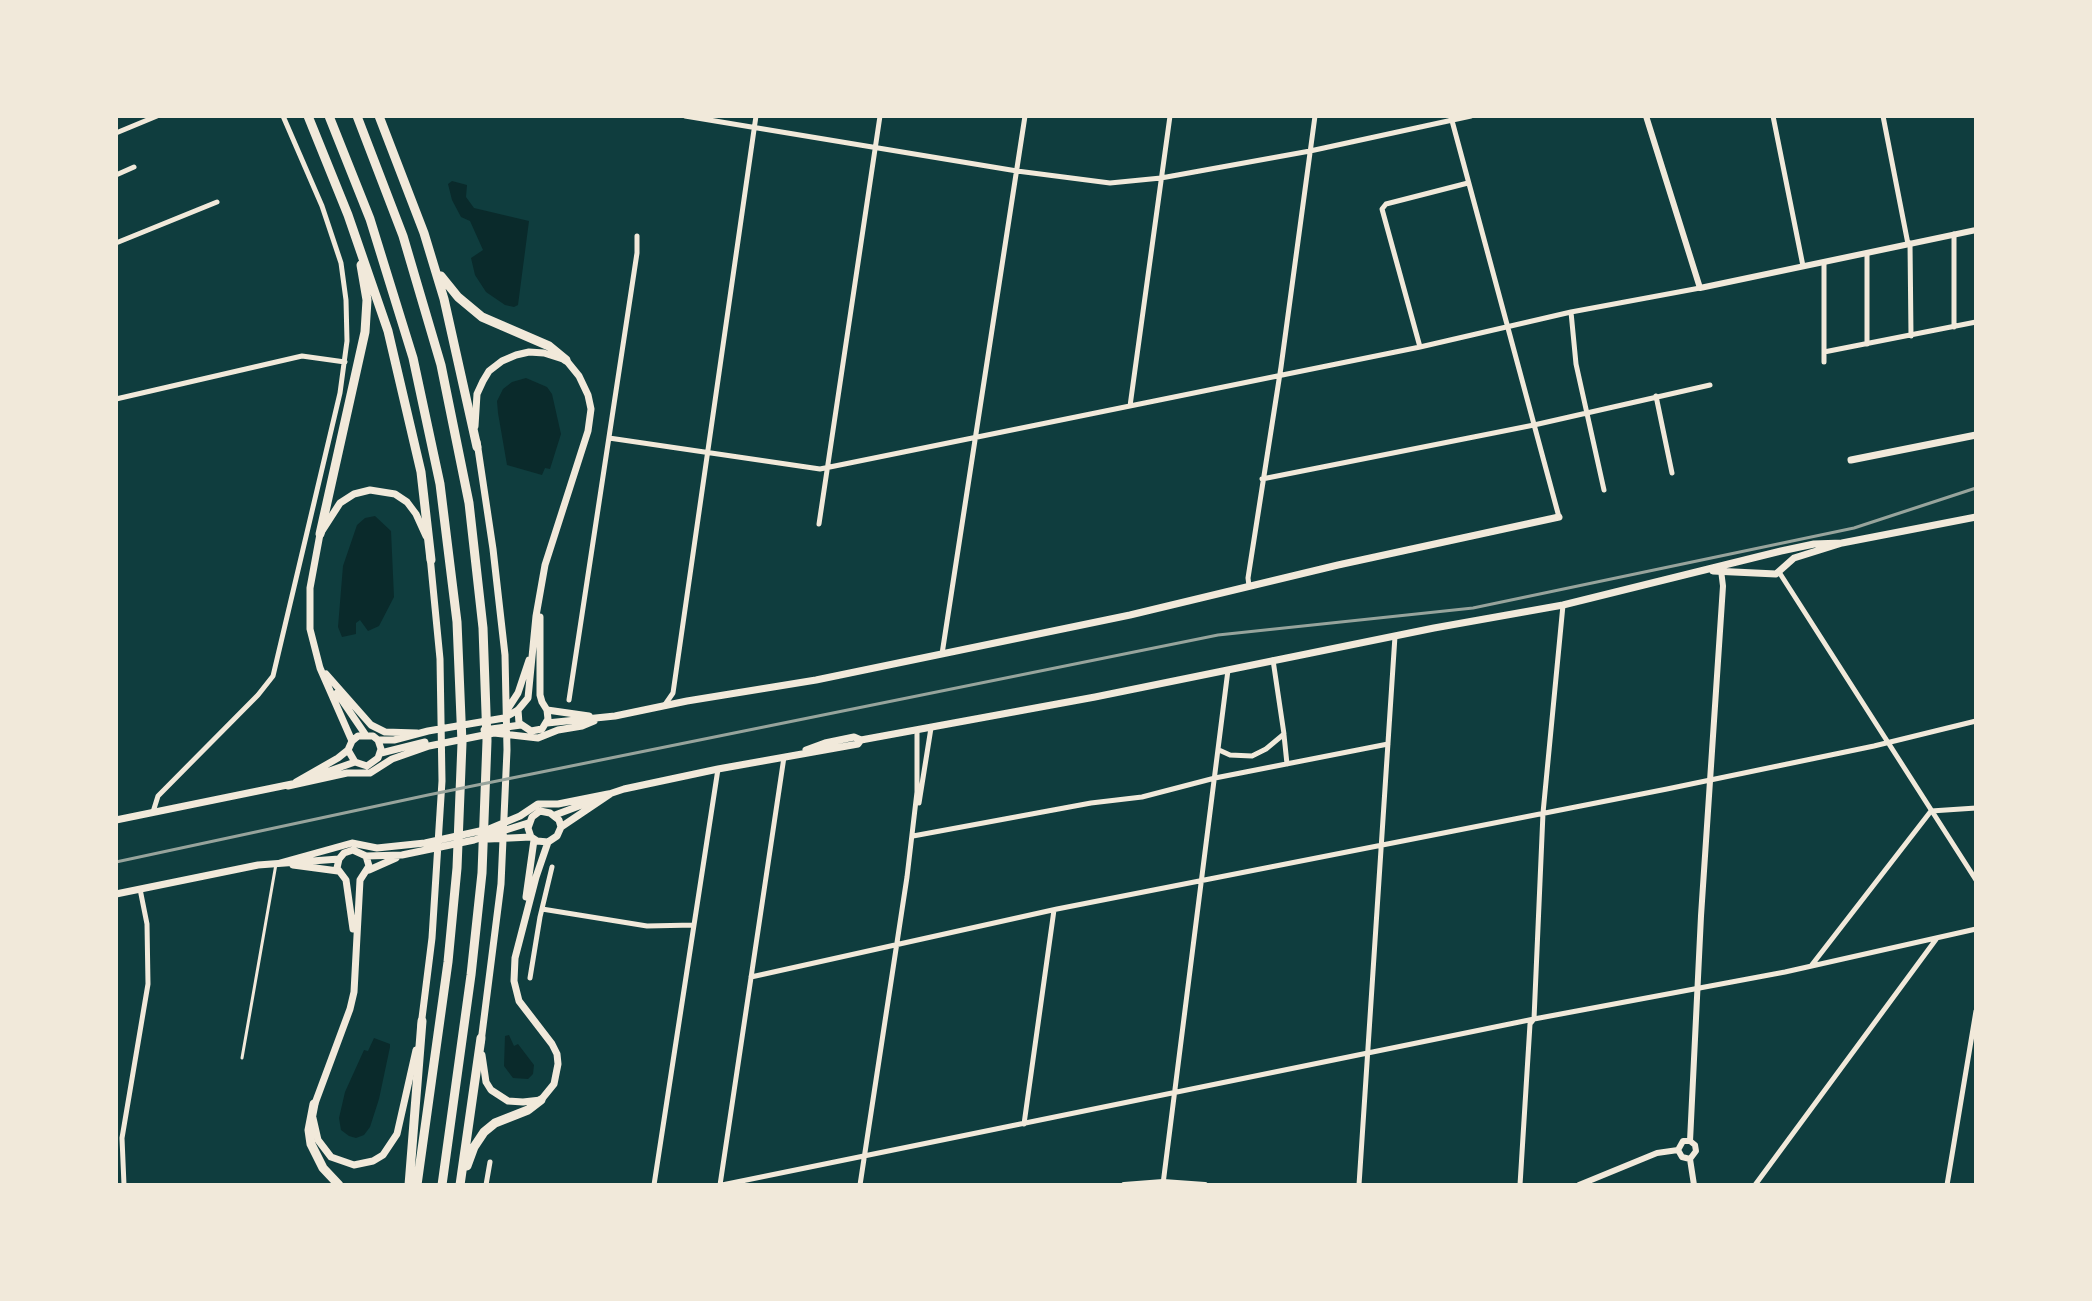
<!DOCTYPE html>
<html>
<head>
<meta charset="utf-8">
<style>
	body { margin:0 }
	#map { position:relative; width:2092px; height:1301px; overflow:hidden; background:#0f3d3e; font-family:"PT Sans",sans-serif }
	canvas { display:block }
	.frame { position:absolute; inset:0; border:118px solid #f1e9da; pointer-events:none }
</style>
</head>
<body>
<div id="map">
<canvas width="2092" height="1301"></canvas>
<div class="frame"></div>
</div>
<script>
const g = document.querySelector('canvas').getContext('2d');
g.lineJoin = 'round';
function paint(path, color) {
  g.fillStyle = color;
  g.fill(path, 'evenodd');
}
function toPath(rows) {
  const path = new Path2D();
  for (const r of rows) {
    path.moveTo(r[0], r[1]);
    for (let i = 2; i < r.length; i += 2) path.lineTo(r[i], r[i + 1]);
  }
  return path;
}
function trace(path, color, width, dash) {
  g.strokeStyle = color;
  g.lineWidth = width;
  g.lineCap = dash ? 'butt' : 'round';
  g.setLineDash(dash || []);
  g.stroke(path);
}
paint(toPath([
	[452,181,467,185,466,197,474,208,529,221,518,305,514,307,505,305,486,292,475,275,471,258,483,250,470,221,461,217,452,200,448,184],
	[526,378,547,387,552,394,561,434,550,469,545,468,542,475,507,465,498,413,497,401,503,389,512,382],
	[375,516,391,531,394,597,379,626,368,631,360,620,356,623,356,634,342,637,338,627,343,566,357,525,365,518],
	[509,1035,514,1046,518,1044,534,1065,533,1074,528,1079,513,1078,504,1066,505,1036],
	[374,1038,390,1044,390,1047,379,1099,370,1127,364,1135,356,1138,349,1136,341,1130,339,1118,345,1092,364,1050,368,1051]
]), '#0a2a2b');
trace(toPath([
	[242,1058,276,864]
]), '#f1e9da', 3);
trace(toPath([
	[685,116,1017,171,1110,183,1161,178,1310,151,1471,116],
	[1773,116,1803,266],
	[1883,116,1908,244],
	[1451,117,1559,517],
	[116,133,157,116],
	[116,175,134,167],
	[1954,234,1954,327],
	[116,243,217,202],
	[1910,243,1911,336],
	[1867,253,1867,344],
	[1824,262,1824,362],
	[1571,312,1576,364,1604,490],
	[1420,347,1382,209,1386,204,1468,183],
	[1824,352,1976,322],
	[1656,396,1672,473],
	[116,399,302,356,345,362],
	[1130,406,1170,116],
	[609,438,820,469,1420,347,1571,312,1700,288],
	[1262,479,1534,425,1710,385],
	[819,524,880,116],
	[1779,572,1976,880],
	[1249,586,1248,578,1281,367,1315,116],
	[942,654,1025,116],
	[569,700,637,253,637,236],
	[664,706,673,693,756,116],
	[1284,735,1287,764],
	[1219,750,1230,755,1252,756,1266,749,1284,734,1273,660],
	[919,803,931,728],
	[153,812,158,796,258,695,273,676,340,393,347,341,346,300,341,263,322,206,283,116],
	[913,836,1091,803,1142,797,1215,778,1388,744],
	[542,909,647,926,694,925],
	[1811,966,1931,811,1976,808],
	[751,977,1057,909,1667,789,1874,746,1976,721],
	[530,978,540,917,552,867],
	[1024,1124,1054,910],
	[1163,1184,1228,670],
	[124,1185,122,1138,148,984,147,924,140,889],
	[486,1185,490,1162],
	[654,1185,718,769],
	[720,1185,784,757],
	[722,1185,1534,1019,1785,972,1976,929],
	[860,1185,907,877,917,792,917,730],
	[1359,1185,1395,636],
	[1520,1185,1530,1024,1534,1019,1543,813,1563,605],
	[1755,1185,1937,938],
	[1947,1185,1976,1011]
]), '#f1e9da', 5);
trace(toPath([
	[1646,116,1700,288,1976,230],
	[1690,1141,1701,916,1723,586,1721,570],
	[1690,1159,1682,1157,1678,1150,1683,1141,1690,1141],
	[1690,1159,1694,1185],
	[1690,1159,1696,1151,1695,1145,1690,1141],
	[1124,1185,1163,1182,1205,1185],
	[1579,1185,1657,1153,1678,1150]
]), '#f1e9da', 6);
trace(toPath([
	[477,442,493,549,505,655,507,750,501,884,481,1042],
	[1851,460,1976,435],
	[1713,571,1776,574,1794,558,1842,543,1976,517],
	[326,674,371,725,385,732,417,733],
	[337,693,365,734],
	[507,710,518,693,529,660],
	[518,710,519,723,531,731,542,729,548,719,547,710,542,702,540,695,540,617],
	[547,710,589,716],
	[547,723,615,716,687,701,816,680,1130,615,1338,565,1559,517],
	[484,730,521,725],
	[378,740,394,740,428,731,504,718,518,710,528,698,536,616,545,565,588,431,591,409,588,395,579,376,566,360,544,353,529,352,516,355,502,361,489,371,483,381,477,394,475,426],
	[352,741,320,668,310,629,310,588,320,534,340,503,354,494,370,490,395,494,407,502,416,514,426,536],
	[806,750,825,743,854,737,861,740],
	[381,753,425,742],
	[315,776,355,762],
	[296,782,338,758,348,750,352,741,358,736,373,736,378,740,381,749,378,758,367,766,355,762,348,750],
	[288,786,347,773,370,773,392,759,429,746,494,733,538,738,558,730,582,726,594,721],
	[606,795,624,789,718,769,858,744,861,740,1095,697,1434,628,1563,605,1781,551,1814,544,1842,543],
	[555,815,595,800],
	[116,820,292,784],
	[489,839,531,837],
	[548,842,537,841,531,837,528,828,532,817,540,811,550,813,559,820,561,827],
	[280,863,352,843,377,848,425,843,489,829,520,816,538,804,558,804,608,794],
	[293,865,338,871],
	[369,870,396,858],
	[116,894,258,865,339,859],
	[526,897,534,840],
	[353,929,346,880,337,868,339,859,344,853,353,850,366,856,402,855,474,840,528,823],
	[421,1026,432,938,442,781,440,659,430,556],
	[482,1055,486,1082,491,1090,508,1101,523,1102,541,1100,554,1084,558,1064,557,1054,552,1044,519,1001,514,981,515,958,536,877,548,842,557,836,561,827,610,794],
	[314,1106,350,1009,354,992,360,880,369,866,366,856],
	[313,1118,318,1140,331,1157,354,1165,373,1161,383,1155,397,1134,416,1050]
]), '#f1e9da', 7);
trace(toPath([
	[308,116,348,215,388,331,421,472,431,560],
	[329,116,370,219,413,358,440,484,457,622,462,743,457,868,448,962,417,1185],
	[357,116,403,236,441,365,469,503,483,628,487,741,482,873,471,975,442,1185],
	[379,116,424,233,444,299,477,447],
	[441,276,458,297,482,317,549,346,566,360],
	[320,534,365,332,367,300,361,265],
	[314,1104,309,1130,311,1144,323,1168,339,1185],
	[467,1166,474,1147,484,1132,495,1123,528,1110,541,1100],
	[409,1185,422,1021],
	[460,1185,481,1038]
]), '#f1e9da', 9);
trace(toPath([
	[116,862,428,795,1218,635,1473,608,1854,528,1976,488]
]), '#97a49c', 3);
</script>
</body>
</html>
